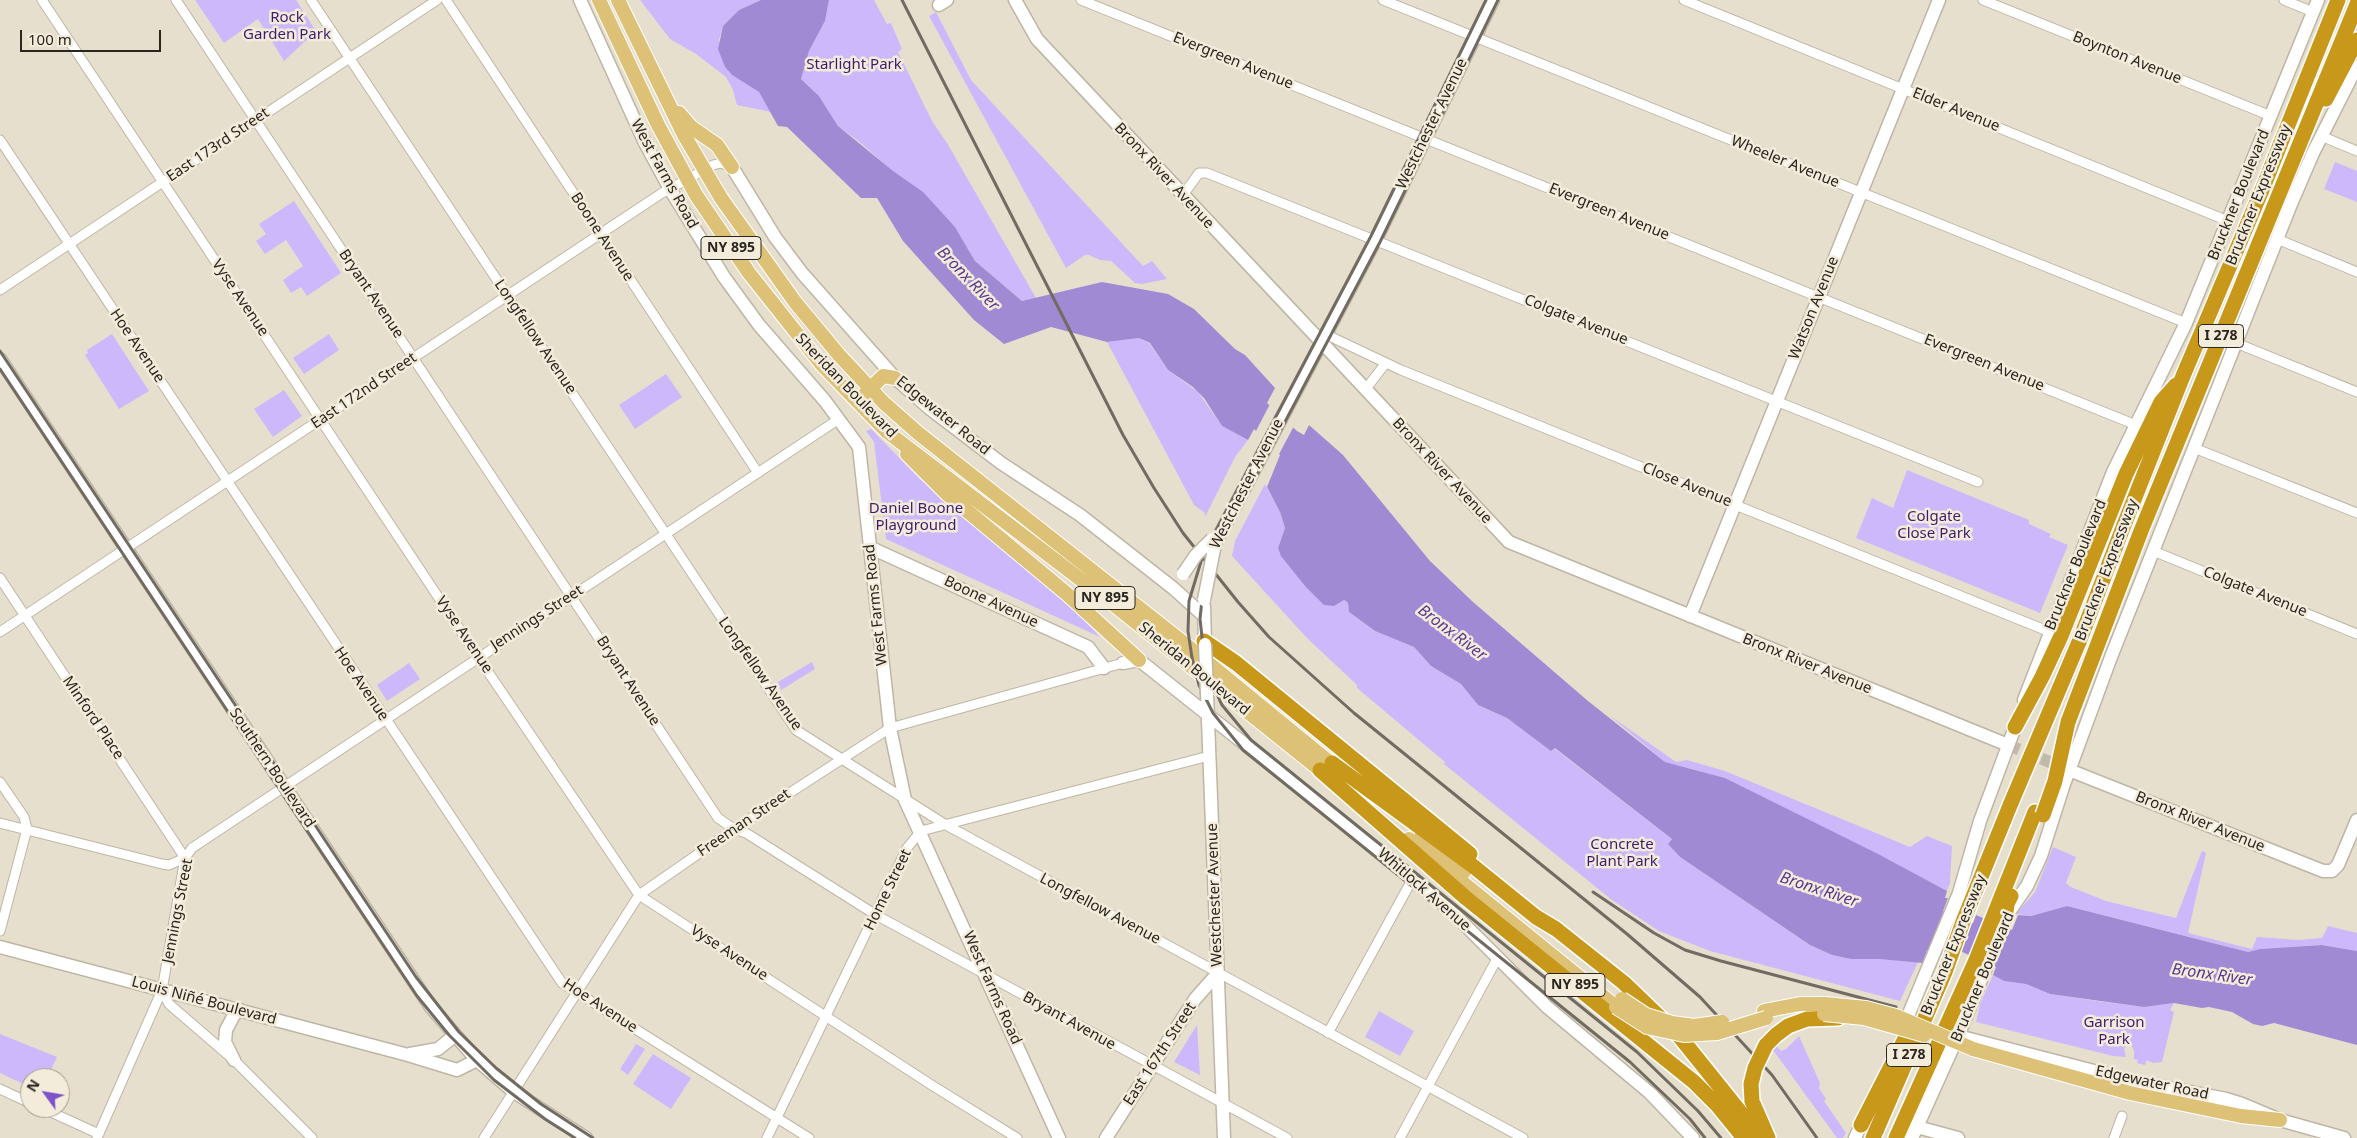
<!DOCTYPE html>
<html>
<head>
<meta charset="utf-8">
<style>
	body { margin:0 }
	#map { position:relative; width:2357px; height:1138px; overflow:hidden; background:#e7dfce; font-family:"Noto Sans",sans-serif }
	canvas { display:block }
	.north { position:absolute; left:20px; top:1068px; width:50px; height:50px; box-sizing:border-box; background:#f4ecdb; border:1px solid #a39c90; border-radius:50%; rotate:302deg; font-size:14px; font-weight:700; line-height:20px; text-align:center; color:#29251f }
	.north::after { content:''; display:block; margin:auto; width:18px; height:22px; background:#7e52cb; clip-path:polygon(50% 0,100% 100%,50% 72%,0 100%) }
	.scale { position:absolute; left:20px; top:30px; width:141px; height:22px; box-sizing:border-box; border:2px solid #29251f; border-top:0; padding-left:6px; font-size:15px; line-height:18px; white-space:nowrap; color:#29251f; -webkit-text-stroke:4px #f4ecdb; paint-order:stroke }
</style>
</head>
<body>
<div id="map">
<canvas width="2357" height="1138"></canvas>
<div class="north">N</div>
<div class="scale">100 m</div>
</div>
<script>
const g = document.querySelector('canvas').getContext('2d');
g.lineJoin = 'round';
function paint(path, color) {
  g.fillStyle = color;
  g.fill(path, 'evenodd');
}
function toPath(rows) {
  const path = new Path2D();
  for (const r of rows) {
    path.moveTo(r[0], r[1]);
    for (let i = 2; i < r.length; i += 2) path.lineTo(r[i], r[i + 1]);
  }
  return path;
}
function trace(path, color, width, dash) {
  g.strokeStyle = color;
  g.lineWidth = width;
  g.lineCap = dash ? 'butt' : 'round';
  g.setLineDash(dash || []);
  g.stroke(path);
}
function drawText(font, color, halo, rows, align = 'center') {
  g.font = font + ' "Noto Sans",sans-serif';
  g.lineWidth = 5;
  g.setLineDash([]);
  g.textBaseline = 'middle';
  g.strokeStyle = halo;
  g.fillStyle = color;
  for (const [text, x, y, turn = 0] of rows) {
    g.save();
    g.translate(x, y);
    g.rotate((+turn || 0) * Math.PI / 180);
    g.textAlign = isNaN(turn) ? turn : align;
    if (halo) g.strokeText(text, 0, 0);
    g.fillText(text, 0, 0);
    g.restore();
  }
}
paint(toPath([
	[195,0,296,0,316,31,284,61,258,19,224,43],
	[640,0,761,0,739,10,723,26,719,40,725,67,732,75,759,92,771,112,737,105,733,90,726,77,696,54,670,39],
	[829,0,874,0,887,24,891,23,902,49,898,52,932,121,947,143,1036,298,1022,301,975,261,955,227,862,144,838,126,819,96,801,79,809,51,825,21],
	[936,12,971,80,1143,266,1152,261,1167,279,1142,284,1135,283,1111,261,1100,260,1089,255,1085,255,1066,268,929,16],
	[2335,162,2357,171,2357,202,2324,189],
	[294,201,341,273,307,296,301,287,291,293,283,280,303,266,286,240,265,254,256,241,266,234,259,224],
	[112,334,149,391,119,409,85,355,88,353,87,350],
	[329,334,339,350,304,374,293,358],
	[1139,338,1150,344,1168,370,1198,392,1222,426,1248,440,1235,457,1205,517,1205,513,1194,505,1107,342],
	[666,374,682,397,635,429,619,405],
	[284,390,302,416,273,437,254,409],
	[871,429,920,479,1077,612,1100,637,886,539,874,442,866,431],
	[1907,470,2029,520,2029,524,2051,534,2049,537,2068,545,2040,613,1856,538,1872,498,1893,508],
	[1265,484,1280,512,1285,528,1278,548,1305,586,1334,606,1343,600,1348,603,1349,612,1375,631,1414,647,1431,666,1461,684,1478,705,1507,718,1552,751,1554,748,1672,839,1668,844,1680,857,1810,945,1832,955,1851,959,1879,959,1918,962,1900,1001,1710,951,1659,931,1612,900,1444,764,1445,762,1357,688,1357,685,1307,638,1232,556,1235,541],
	[812,662,815,669,781,690,778,682],
	[409,663,420,679,387,701,377,685],
	[1609,715,1676,762,1687,760,1725,771,1910,847,1927,836,1952,846,1950,883,1947,891,1725,778,1665,762],
	[2053,847,2076,857,2066,883,2071,887,2106,901,2176,918,2202,851,2206,853,2188,933,2252,949,2257,937,2299,940,2322,938,2328,926,2357,933,2357,951,2322,945,2260,949,2248,952,2067,906,2031,916,2016,914,2035,892],
	[1993,975,2004,981,2026,984,2050,994,2097,1001,2144,1007,2174,1003,2170,1010,2174,1012,2162,1062,2153,1063,2147,1060,2145,1065,2137,1063,2138,1060,2134,1059,2134,1051,2131,1044,2124,1048,2126,1057,2113,1056,1976,1022,1980,1004],
	[1379,1011,1414,1031,1400,1056,1365,1037],
	[1197,1025,1200,1075,1174,1062],
	[0,1034,57,1057,47,1078,30,1078,30,1087,0,1073],
	[1799,1036,1820,1083,1819,1088,1826,1099,1824,1101,1846,1133,1843,1138,1837,1138,1773,1050,1776,1045,1781,1051,1786,1049],
	[636,1044,645,1049,628,1075,620,1069],
	[653,1054,691,1078,671,1109,633,1084]
]), '#cbb9fc');
paint(toPath([
	[761,0,829,0,825,21,809,51,801,79,819,96,838,126,893,171,923,192,955,227,975,261,1022,301,1102,282,1168,294,1194,309,1235,349,1245,355,1275,388,1267,403,1297,431,1304,435,1309,425,1343,455,1430,561,1473,602,1588,701,1665,762,1725,778,1878,854,1947,891,1945,898,1948,898,1943,911,1973,923,1976,915,2012,930,2018,915,2031,916,2067,906,2248,952,2260,949,2322,945,2357,951,2357,1045,2274,1023,2262,1026,2253,1024,2232,1012,2209,1007,2202,1008,2174,1003,2144,1007,2050,994,2026,984,2004,981,1993,975,1996,967,1960,951,1956,961,1927,950,1923,963,1879,959,1851,959,1832,955,1810,945,1680,857,1668,844,1672,839,1555,748,1551,751,1507,718,1478,705,1461,684,1431,666,1414,647,1375,631,1349,612,1348,603,1344,600,1334,606,1324,605,1305,586,1281,556,1278,548,1285,528,1280,512,1267,487,1280,455,1254,429,1248,440,1222,426,1204,398,1193,387,1168,370,1150,343,1139,338,1107,342,1051,327,1004,344,974,320,903,241,877,198,861,198,787,127,778,126,759,92,732,75,725,67,718,49,723,26,739,10]
]), '#a08ad3');
paint(toPath([
	[1270,404,1294,426,1278,456,1255,433]
]), '#e7dfce');
trace(toPath([
	[2008,745,2067,769]
]), '#c1baab', 12, [12, 6]);
const street = toPath([
	[42,0,478,657,639,895,930,1084,1017,1138],
	[176,0,718,818,734,829,746,833,876,915,1287,1138],
	[311,0,796,730,946,825,1523,1138],
	[446,0,758,473],
	[1081,0,2136,425],
	[1383,0,2186,323],
	[1684,0,2228,221],
	[1983,0,2271,116],
	[2284,0,2313,12],
	[2321,136,2357,151],
	[0,140,562,983,809,1138],
	[1183,195,1199,173,1207,173,1978,482],
	[2277,239,2357,272],
	[0,290,437,0],
	[1325,334,1401,370,2050,632],
	[2236,343,2357,392],
	[1365,390,1385,364],
	[2194,448,2357,513],
	[2153,551,2357,634],
	[0,578,185,858,169,865,162,864,0,823],
	[0,632,662,193,713,165,721,163,732,167],
	[0,782,24,817,27,829,0,931],
	[162,990,169,1004,234,1060,312,1138],
	[1328,1033,1413,878],
	[0,1089,30,1103],
	[42,1108,99,1134],
	[97,1138,162,990,185,858,192,848,839,419],
	[484,1138,639,895,734,829,890,728,1123,663],
	[767,1138,907,848,921,831,1209,756],
	[1400,1138,1498,957],
	[2114,1138,2122,1116]
]);
const secondary = toPath([
	[580,0,645,143,670,189,724,277,759,325,825,401,859,447,890,728,905,800,1059,1138],
	[1015,0,1037,39,1509,542,2008,745],
	[939,5,947,0],
	[732,167,775,237,802,273,895,378,929,408,1001,463,1080,515,1173,588,1203,615],
	[0,359,431,1007,477,1060,514,1092,586,1138],
	[1215,544,1376,239,1493,0],
	[869,547,1088,647,1104,668],
	[1204,606,1205,644],
	[1690,616,1939,0],
	[1123,663,1139,660,1413,878,1457,917,1547,1007,1650,1093,1693,1138],
	[1207,694,1224,1138],
	[2024,700,2113,472,2186,323,2318,0],
	[2069,770,2323,871,2332,871,2338,865,2357,820],
	[0,947,408,1055,457,1070,477,1060],
	[1903,1028,1959,893,1980,821,2018,719],
	[1958,1036,2125,1079,2226,1099,2242,1104,2280,1120,2344,1138],
	[410,1054,438,1049,454,1036],
	[234,1060,225,1042,226,1030,234,1015,240,1010],
	[1917,1127,1958,1138],
	[1106,1138,1195,999,1218,973],
	[1855,1138,1864,1118],
	[1912,1138,1958,1036,2009,912,2027,886,2041,856,2063,787,2111,657,2291,204,2313,153,2357,66]
]);
const primary = toPath([
	[599,0,658,125,696,195,749,273,822,365,886,431,1118,608,1329,777],
	[618,0,684,135,721,198,795,302,839,355,884,403,918,433,1185,644,1340,771],
	[679,113,691,127,717,145,732,167],
	[864,395,883,376,895,378],
	[907,454,947,494,1067,594,1139,660],
	[1421,837,1464,872],
	[1409,839,1616,1007],
	[1764,1011,1800,1004,1825,1004],
	[1973,1049,2130,1093,2241,1116,2280,1120]
]);
const highway = toPath([
	[2326,99,2357,40],
	[2124,525,2183,376,2262,190,2338,0],
	[1204,641,1236,663,1470,854],
	[2068,722,2141,531,2357,4],
	[2015,727,2042,677,2061,636,2126,474,2161,402,2176,385],
	[1332,763,1473,866,1536,917,1556,929,1624,983,1680,1037,1761,1138],
	[1320,770,1466,898,1694,1082,1718,1106,1744,1138],
	[2005,920,2007,904,2011,896],
	[1776,1035,1788,1026,1807,1019,1838,1018],
	[1752,1101,1768,1138],
	[1861,1125,1907,1035],
	[1873,1138,1945,972,1964,919,2011,803],
	[1896,1138,1976,960,2035,812]
]);
trace(street, '#beb6a5', 11);
trace(secondary, '#beb6a5', 15);
trace(primary, '#fff', 16);
trace(highway, '#fff', 18);
trace(street, '#fff', 9);
trace(secondary, '#fff', 12);
trace(primary, '#ddc176', 14);
trace(highway, '#c7981a', 15);
trace(toPath([
	[902,0,1123,435,1154,488,1183,533,1238,602,1269,637,1354,713,1627,934,1700,997,1772,1075,1817,1138],
	[1486,0,1371,236,1203,555,1189,601,1188,631,1192,658,1199,685,1213,713,1243,750,1630,1062,1690,1119,1705,1138],
	[1498,0,1380,242,1212,560,1203,589,1200,619,1204,655,1211,681,1222,705,1251,740,1637,1052,1698,1111,1721,1138],
	[0,351,416,977,459,1032,496,1068,541,1104,593,1138],
	[0,369,417,996,449,1035,494,1080,545,1119,575,1138],
	[1593,892,1654,933,1685,950,1721,961,1896,1007]
]), '#716b61', 3);
const secondaryBridge = toPath([
	[1183,574,1196,555,1212,539],
	[1204,600,1215,544],
	[1205,644,1207,694]
]);
const primaryBridge = toPath([
	[1622,999,1646,1015,1672,1023,1694,1026,1722,1022],
	[1825,1004,1866,1008,1896,1016,1973,1049],
	[1616,1007,1647,1027,1684,1035,1717,1033,1766,1018],
	[1824,1014,1864,1018,1924,1035]
]);
const highwayBridge = toPath([
	[2011,803,2079,642,2124,525],
	[2043,815,2055,781,2068,722],
	[1752,1101,1751,1084,1755,1068,1766,1045,1776,1035]
]);
trace(secondaryBridge, '#beb6a5', 15, []);
trace(primaryBridge, '#fff', 16, []);
trace(highwayBridge, '#fff', 18, []);
trace(secondaryBridge, '#fff', 12);
trace(primaryBridge, '#ddc176', 14);
trace(highwayBridge, '#c7981a', 15);
for (const [x, y, w] of [
	[731,248,60],
	[2221,336,45],
	[1105,598,60],
	[1575,985,60],
	[1909,1055,45]
]) {
  const box = new Path2D();
  box.roundRect(x - w / 2, y - 11.5, w, 23, 4);
  g.fillStyle = '#f4ecdb';
  g.fill(box);
  trace(box, '#29251f', 1);
}
drawText('bold 14px', '#29251f', null, [
	["NY 895",731,248],
	["I 278",2221,336],
	["NY 895",1105,598],
	["NY 895",1575,985],
	["I 278",1909,1055]
]);
drawText('15px', '#3e1a70', '#f4ecdb', [
	["Rock",287,18],
	["Garden Park",287,35],
	["Starlight Park",854,65],
	["Daniel Boone",916,509],
	["Playground",916,526],
	["Colgate",1934,517],
	["Close Park",1934,534],
	["Concrete",1622,845],
	["Plant Park",1622,862],
	["Garrison",2114,1023],
	["Park",2114,1040]
]);
drawText('15px', '#29251f', '#f4ecdb', [
	["Boynton Avenue",2127,58,22],
	["Evergreen Avenue",1233,61,22],
	["Elder Avenue",1956,110,22],
	["Westchester Avenue",1432,124,-64],
	["East 173rd Street",218,145,-34],
	["Wheeler Avenue",1785,162,22],
	["West Farms Road",664,174,61],
	["Bronx River Avenue",1164,176,47],
	["Bruckner Boulevard",2239,195,-68],
	["Bruckner Expressway",2259,195,-68],
	["Evergreen Avenue",1609,212,22],
	["Boone Avenue",602,237,57],
	["Bryant Avenue",371,294,56],
	["Vyse Avenue",240,298,56],
	["Watson Avenue",1814,308,-68],
	["Colgate Avenue",1576,320,22],
	["Longfellow Avenue",535,337,56],
	["Hoe Avenue",137,346,56],
	["Evergreen Avenue",1984,363,22],
	["Sheridan Boulevard",846,386,46],
	["East 172nd Street",364,391,-34],
	["Edgewater Road",943,416,39],
	["Bronx River Avenue",1442,471,47],
	["Westchester Avenue",1247,484,-63],
	["Close Avenue",1687,485,22],
	["Bruckner Boulevard",2076,565,-68],
	["Bruckner Expressway",2107,570,-69],
	["Colgate Avenue",2255,592,22],
	["Boone Avenue",991,602,25],
	["West Farms Road",876,605,-96],
	["Jennings Street",537,618,-33],
	["Vyse Avenue",464,635,56],
	["Bronx River Avenue",1807,664,22],
	["Sheridan Boulevard",1194,669,39],
	["Longfellow Avenue",760,674,55],
	["Bryant Avenue",628,681,57],
	["Hoe Avenue",361,684,56],
	["Minford Place",93,718,56],
	["Southern Boulevard",272,768,56],
	["Bronx River Avenue",2200,822,22],
	["Freeman Street",744,823,-34],
	["Home Street",888,890,-64],
	["Whitlock Avenue",1424,890,41],
	["Westchester Avenue",1215,895,-92],
	["Longfellow Avenue",1100,909,28],
	["Jennings Street",178,911,-79],
	["Bruckner Expressway",1954,945,-68],
	["Vyse Avenue",729,953,33],
	["Bruckner Boulevard",1983,977,-67],
	["West Farms Road",992,988,66],
	["Louis Niñé Boulevard",204,1001,15],
	["Hoe Avenue",600,1006,33],
	["Bryant Avenue",1069,1021,29],
	["East 167th Street",1160,1054,-57],
	["Edgewater Road",2152,1083,12]
]);
drawText('italic 16px', '#58388f', '#f4ecdb', [
	["Bronx River",968,279,46],
	["Bronx River",1452,633,37],
	["Bronx River",1819,890,18],
	["Bronx River",2212,975,8]
]);
</script>
</body>
</html>
